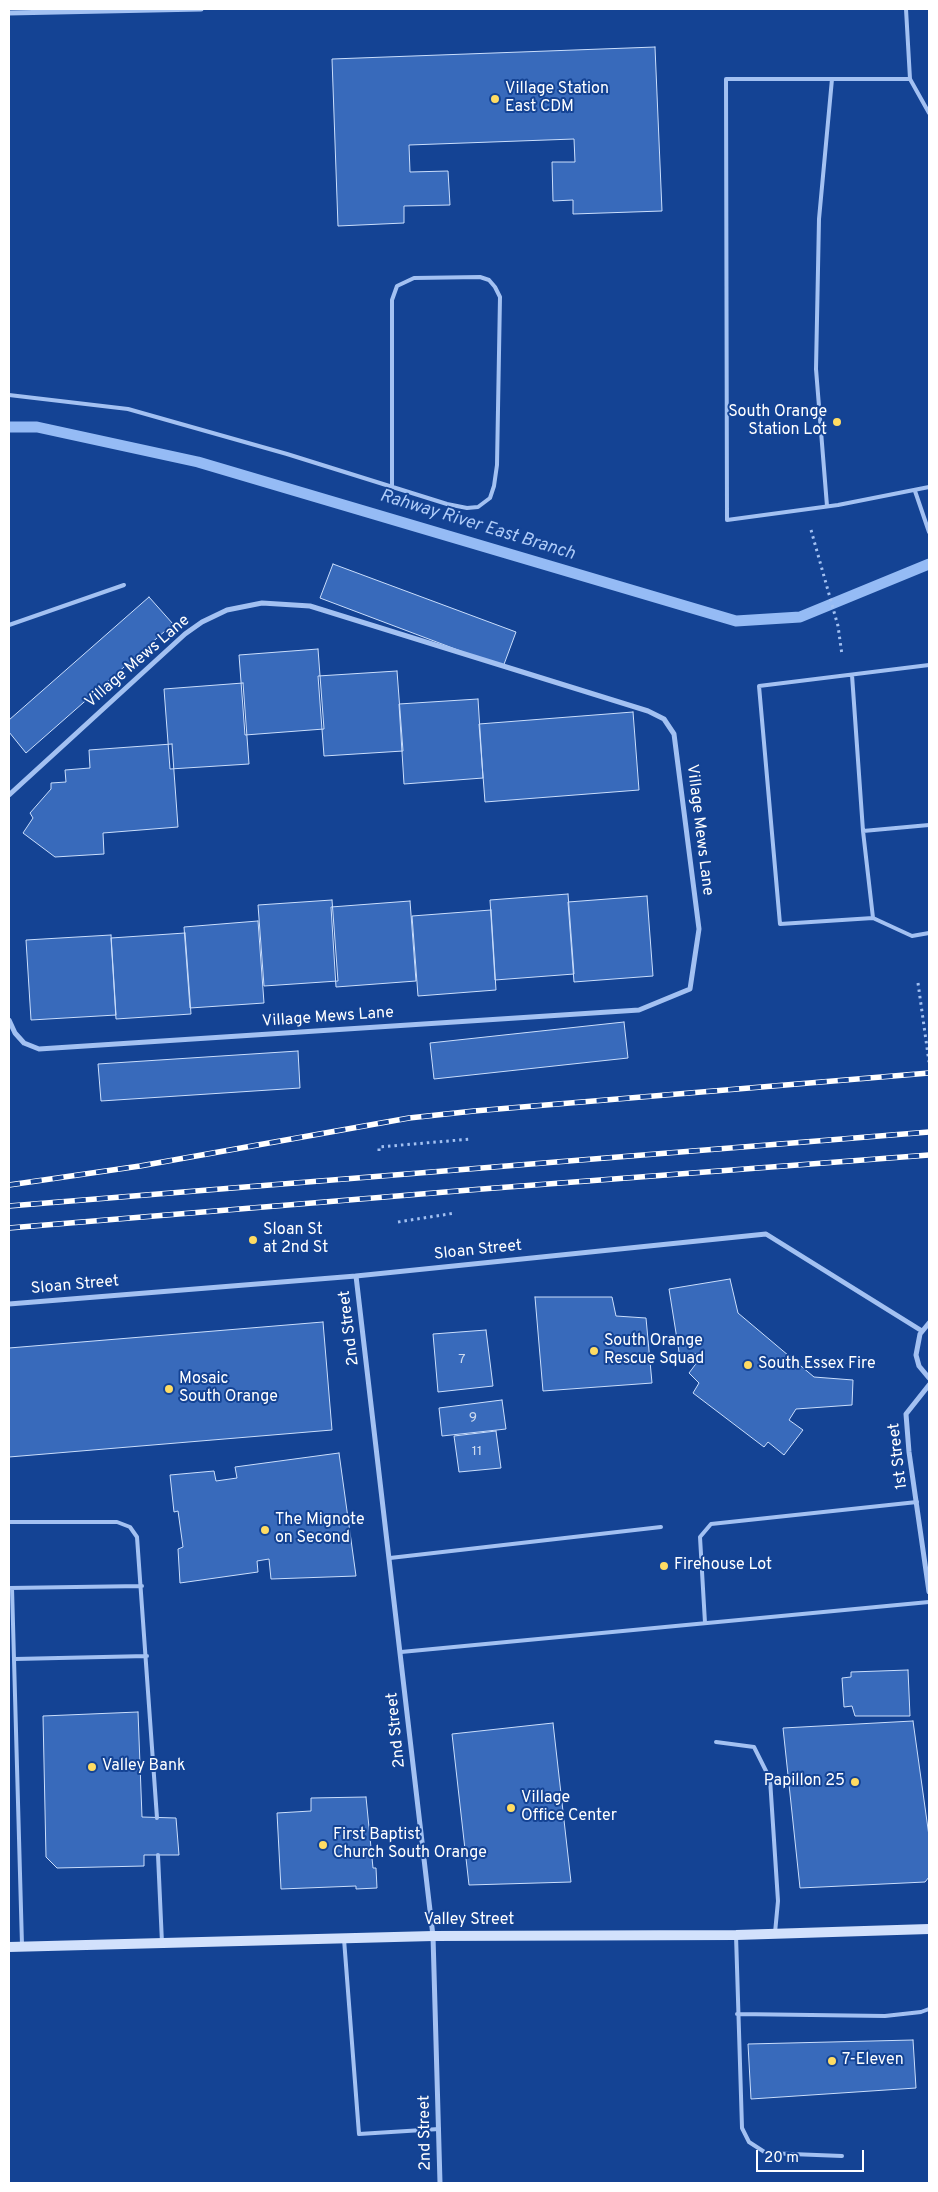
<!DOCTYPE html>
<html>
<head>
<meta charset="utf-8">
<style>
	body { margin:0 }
	#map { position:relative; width:938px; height:2192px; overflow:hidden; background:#144394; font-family:Overpass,sans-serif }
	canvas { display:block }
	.frame { position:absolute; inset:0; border:10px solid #fff; pointer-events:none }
	.scale { position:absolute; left:756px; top:2150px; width:108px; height:22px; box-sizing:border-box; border:2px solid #fff; border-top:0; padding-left:6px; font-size:15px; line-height:18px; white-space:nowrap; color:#fff; -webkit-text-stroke:4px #144394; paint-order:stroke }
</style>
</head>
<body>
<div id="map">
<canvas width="938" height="2192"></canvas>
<div class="frame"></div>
<div class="scale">20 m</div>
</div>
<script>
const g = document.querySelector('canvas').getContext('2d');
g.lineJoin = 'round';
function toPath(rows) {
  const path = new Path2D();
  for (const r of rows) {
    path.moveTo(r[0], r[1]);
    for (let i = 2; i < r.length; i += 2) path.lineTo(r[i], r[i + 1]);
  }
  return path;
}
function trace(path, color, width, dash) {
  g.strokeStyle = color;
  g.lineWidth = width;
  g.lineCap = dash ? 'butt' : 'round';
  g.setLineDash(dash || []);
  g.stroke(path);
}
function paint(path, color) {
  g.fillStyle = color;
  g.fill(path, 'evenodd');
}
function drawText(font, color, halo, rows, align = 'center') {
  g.font = font + ' Overpass,sans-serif';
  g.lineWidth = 4;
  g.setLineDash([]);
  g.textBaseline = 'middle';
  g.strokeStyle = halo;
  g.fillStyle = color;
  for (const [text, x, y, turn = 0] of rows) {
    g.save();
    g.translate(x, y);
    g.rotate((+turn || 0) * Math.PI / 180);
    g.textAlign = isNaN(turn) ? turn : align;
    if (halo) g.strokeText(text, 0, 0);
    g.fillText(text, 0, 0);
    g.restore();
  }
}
trace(toPath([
	[9,427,37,427,198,462,736,621,800,617,929,564]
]), '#95bbf5', 11);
const building = toPath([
	[655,47,662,211,573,214,573,200,553,201,552,162,575,162,574,139,409,145,410,172,448,171,450,205,404,206,404,223,338,226,332,59,655,47],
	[333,564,516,632,503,667,320,598,333,564],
	[149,597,173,624,26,753,9,732,9,720,149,597],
	[318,649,324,729,245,735,239,655,318,649],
	[397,671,403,751,324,756,318,676,397,671],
	[243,683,249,764,170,769,164,689,243,683],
	[478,699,483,778,404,784,399,704,478,699],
	[633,712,639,790,485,802,479,724,633,712],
	[172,744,178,827,103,833,104,854,55,857,23,833,33,818,30,813,51,789,51,783,66,782,65,770,90,768,89,750,172,744],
	[568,894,574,974,495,980,490,900,568,894],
	[647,896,653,976,574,982,568,902,647,896],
	[332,900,338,981,264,986,258,905,332,900],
	[410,901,416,981,336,987,331,907,410,901],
	[491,910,496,990,418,996,412,916,491,910],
	[258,921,264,1003,190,1008,184,927,258,921],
	[185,933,191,1014,116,1019,111,938,185,933],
	[111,935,116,1015,31,1020,26,940,111,935],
	[624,1022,628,1058,434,1079,430,1043,624,1022],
	[298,1051,300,1088,101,1101,98,1064,298,1051],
	[730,1279,738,1313,814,1377,853,1380,852,1405,796,1409,789,1420,803,1430,784,1455,768,1442,764,1447,693,1393,699,1383,689,1373,701,1357,699,1353,680,1358,669,1289,730,1279],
	[535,1297,612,1297,616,1316,646,1318,652,1383,543,1391,535,1297],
	[323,1322,332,1430,9,1457,9,1348,323,1322],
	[486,1330,493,1386,438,1392,433,1334,486,1330],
	[502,1400,506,1429,442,1436,439,1408,502,1400],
	[496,1431,501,1468,459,1472,454,1436,496,1431],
	[339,1453,356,1576,271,1579,269,1559,257,1561,258,1572,180,1583,178,1549,183,1547,178,1511,174,1512,170,1475,214,1471,216,1481,237,1478,235,1467,339,1453],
	[908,1670,910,1716,855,1716,852,1706,844,1707,842,1678,851,1677,851,1672,908,1670],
	[138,1712,142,1817,176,1818,179,1855,144,1855,144,1866,57,1868,46,1857,43,1716,138,1712],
	[913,1721,929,1836,929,1877,925,1882,800,1888,783,1728,913,1721],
	[553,1723,571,1882,469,1885,452,1734,553,1723],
	[366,1797,373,1868,376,1868,377,1888,356,1889,356,1886,281,1889,277,1813,311,1811,311,1798,366,1797],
	[913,2040,916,2088,751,2099,748,2044,913,2040]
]);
paint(building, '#386abb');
trace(building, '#cadefc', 1);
trace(toPath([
	[811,530,838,626,842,655],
	[918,983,929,1062],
	[379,1151,379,1147,471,1139],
	[398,1222,455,1213]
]), '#a3c1f2', 3, [2.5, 4]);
trace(toPath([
	[906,9,910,79,929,113],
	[910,79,726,79,727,520,838,505,929,487],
	[9,395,128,409,287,454,447,504,467,508,478,507,490,498,494,486,497,465,500,297,495,287,489,280,480,277,414,278,397,286,392,300,392,486],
	[915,491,929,532],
	[827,506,816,369,819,219,832,79],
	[9,625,124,585],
	[929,665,759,686,780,924,873,918,912,936,929,933],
	[852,675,863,831,873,918],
	[863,831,929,825],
	[9,1522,117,1522,130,1527,137,1537,157,1818],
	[390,1558,661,1527],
	[9,1588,142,1586],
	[12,1588,22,1945],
	[705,1623,700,1537,711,1524,917,1502],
	[401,1652,929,1602],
	[15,1659,147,1656],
	[716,1742,754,1747,770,1779,778,1901,775,1933],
	[158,1855,162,1943],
	[736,1935,742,2128,749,2142,766,2153,842,2156],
	[344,1939,359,2134,439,2129],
	[737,2014,885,2016,921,2012,929,2009]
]), '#a3c1f2', 4);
trace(toPath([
	[9,13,201,9],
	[9,795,185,634,202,622,227,610,262,603,310,606,648,711,664,719,674,734,699,929,690,989,639,1010,39,1049,24,1043,15,1033,9,1020],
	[356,1276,433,1936,440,2183],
	[9,1304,356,1276,766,1234,922,1331],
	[929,1323,920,1334,916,1355,919,1366,929,1378],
	[929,1385,906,1414,909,1452,929,1592]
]), '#a3c1f2', 5);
trace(toPath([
	[9,1947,433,1936,736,1935,929,1929]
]), '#d2e1fc', 10);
const rail = toPath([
	[9,1185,140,1166,409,1118,474,1111,929,1073],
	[9,1206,929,1132],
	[9,1228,482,1189,929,1155]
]);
trace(rail, '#fff', 5.5);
trace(rail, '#144394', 4, [11]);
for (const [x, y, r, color] of [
	[495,99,5,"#ffdc63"],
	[837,422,5,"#ffdc63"],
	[253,1240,5,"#ffdc63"],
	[594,1351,5,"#ffdc63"],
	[748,1365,5,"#ffdc63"],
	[169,1389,5,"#ffdc63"],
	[265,1530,5,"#ffdc63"],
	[664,1566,5,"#ffdc63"],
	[92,1767,5,"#ffdc63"],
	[855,1782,5,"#ffdc63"],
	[511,1808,5,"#ffdc63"],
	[323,1845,5,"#ffdc63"],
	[832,2061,5,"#ffdc63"]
]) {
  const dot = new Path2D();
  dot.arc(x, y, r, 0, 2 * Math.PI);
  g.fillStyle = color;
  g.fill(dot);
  trace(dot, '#144394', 2);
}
drawText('14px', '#cddaee', null, [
	["7",462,1360],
	["9",473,1418],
	["11",477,1452]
]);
drawText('16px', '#fff', '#144394', [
	["Village Station",505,90],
	["East CDM",505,108],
	["South Orange",827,413,"right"],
	["Station Lot",827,431,"right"],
	["Sloan St",263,1231],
	["at 2nd St",263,1249],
	["South Orange",604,1342],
	["Rescue Squad",604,1360],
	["South Essex Fire",758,1365],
	["Mosaic",179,1380],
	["South Orange",179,1398],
	["The Mignote",275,1521],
	["on Second",275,1539],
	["Firehouse Lot",674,1566],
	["Valley Bank",102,1767],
	["Papillon 25",845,1782,"right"],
	["Village",521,1799],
	["Office Center",521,1817],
	["First Baptist",333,1836],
	["Church South Orange",333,1854],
	["7-Eleven",842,2061]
], 'left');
drawText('16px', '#fff', '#144394', [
	["Village Mews Lane",138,662,-41],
	["Village Mews Lane",699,830,83],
	["Village Mews Lane",328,1018,-4],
	["Sloan Street",478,1251,-6],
	["Sloan Street",75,1286,-5],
	["2nd Street",350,1328,-97],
	["1st Street",899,1456,-97],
	["2nd Street",397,1730,-96],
	["Valley Street",469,1921],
	["2nd Street",426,2133,-91]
]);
drawText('italic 18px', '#afccf9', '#144394', [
	["Rahway River East Branch",477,526,17]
]);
</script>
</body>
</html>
